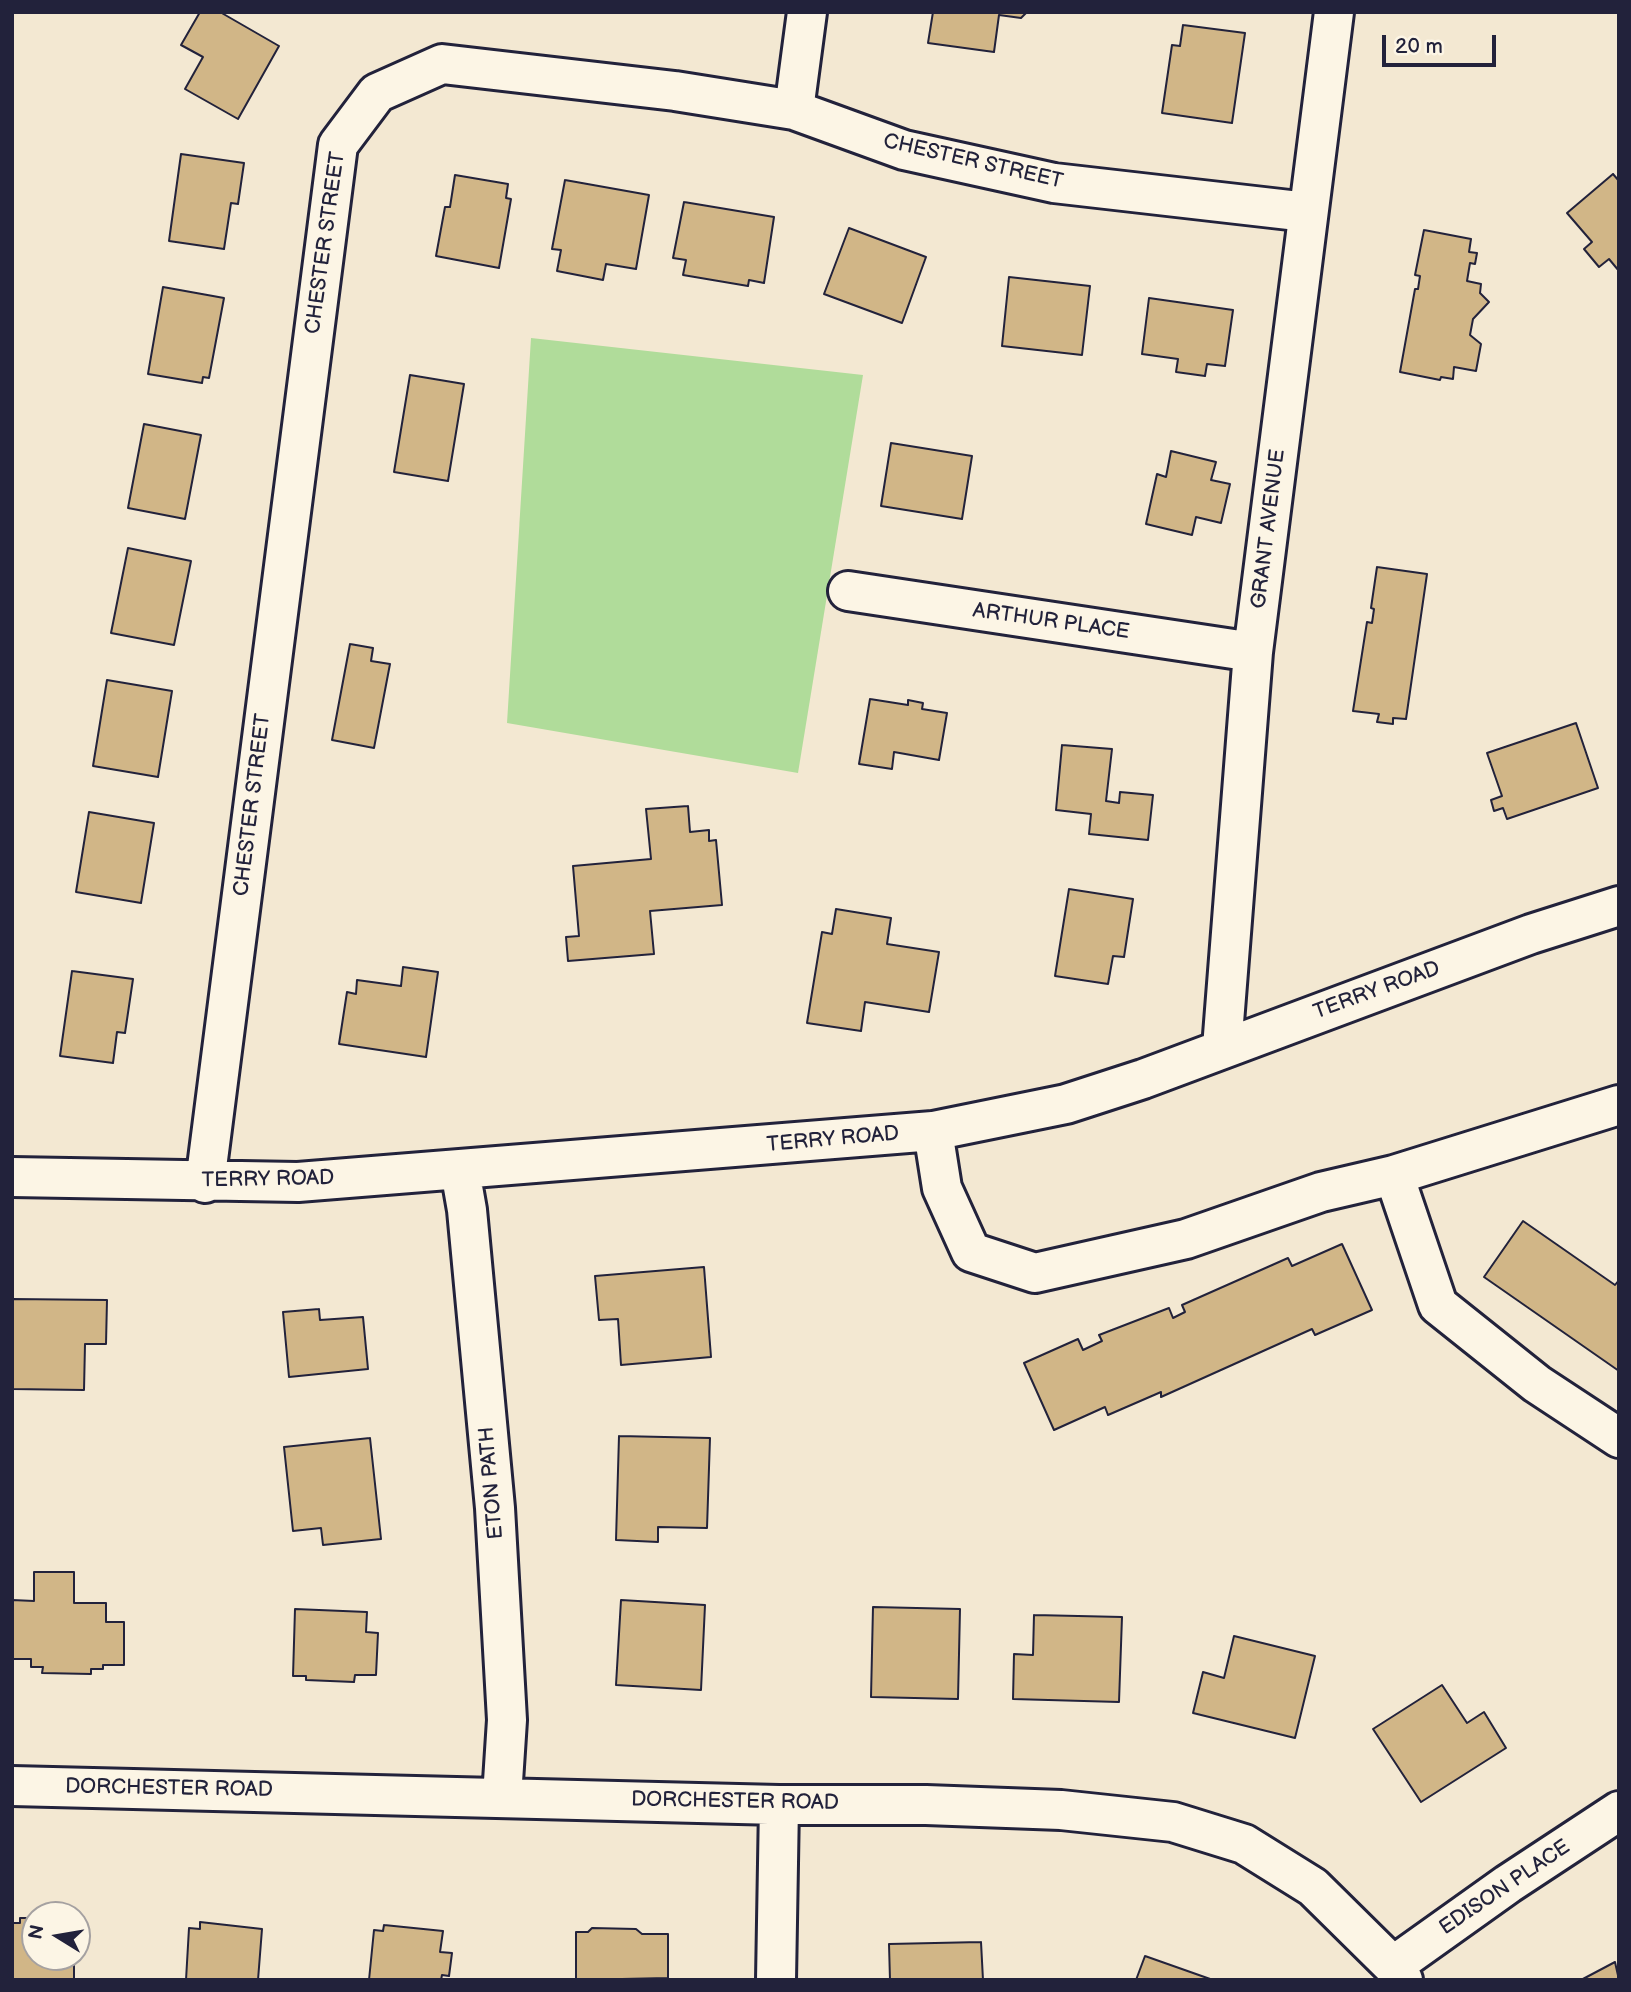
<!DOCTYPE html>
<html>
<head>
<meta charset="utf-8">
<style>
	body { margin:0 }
	#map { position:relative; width:1631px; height:1992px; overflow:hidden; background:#f3e8d2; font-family:"Balsamiq Sans",sans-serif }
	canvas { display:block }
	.frame { position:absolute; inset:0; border:14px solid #22223b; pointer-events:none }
	.north { position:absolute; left:21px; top:1901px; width:70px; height:70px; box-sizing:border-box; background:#fcf5e5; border:2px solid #a5a1a1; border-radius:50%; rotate:281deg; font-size:19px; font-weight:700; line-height:28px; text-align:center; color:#22223b }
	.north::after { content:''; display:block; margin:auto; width:24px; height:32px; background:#22223b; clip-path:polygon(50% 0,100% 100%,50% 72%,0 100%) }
	.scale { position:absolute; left:1382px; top:35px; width:114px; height:32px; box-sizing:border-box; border:4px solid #22223b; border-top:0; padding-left:9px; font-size:21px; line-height:24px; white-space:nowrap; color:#22223b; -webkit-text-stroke:5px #fcf5e5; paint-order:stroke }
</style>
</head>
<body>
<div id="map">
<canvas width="1631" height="1992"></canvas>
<div class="frame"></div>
<div class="north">N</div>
<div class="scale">20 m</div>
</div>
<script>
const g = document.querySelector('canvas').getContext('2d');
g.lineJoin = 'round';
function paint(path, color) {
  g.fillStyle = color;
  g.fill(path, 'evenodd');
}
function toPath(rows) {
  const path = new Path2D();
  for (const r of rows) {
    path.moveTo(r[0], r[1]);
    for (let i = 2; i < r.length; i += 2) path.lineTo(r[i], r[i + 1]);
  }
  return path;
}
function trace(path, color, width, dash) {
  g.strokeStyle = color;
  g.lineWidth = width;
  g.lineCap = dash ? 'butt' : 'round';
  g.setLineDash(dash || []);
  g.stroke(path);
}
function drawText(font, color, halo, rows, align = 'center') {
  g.font = font + ' "Balsamiq Sans",sans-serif';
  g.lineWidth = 5;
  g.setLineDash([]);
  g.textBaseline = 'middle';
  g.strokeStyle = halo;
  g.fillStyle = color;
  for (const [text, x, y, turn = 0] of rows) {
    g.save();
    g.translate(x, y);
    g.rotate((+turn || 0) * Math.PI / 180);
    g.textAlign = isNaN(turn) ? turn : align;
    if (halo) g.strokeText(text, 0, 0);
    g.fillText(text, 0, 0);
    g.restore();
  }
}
paint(toPath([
	[531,338,863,375,798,773,507,723]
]), '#b0dc9a');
const building = toPath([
	[200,12,220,12,279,46,238,119,185,89,203,57,181,45,200,12],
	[933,12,1027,12,1021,18,999,15,994,52,928,43,933,12],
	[1183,25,1245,33,1232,123,1162,113,1172,45,1180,46,1183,25],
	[181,154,244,163,238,204,231,203,224,249,169,241,181,154],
	[1613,174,1619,181,1619,271,1609,259,1599,267,1584,249,1592,242,1567,213,1613,174],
	[455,175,508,184,506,198,511,199,499,268,436,256,445,207,450,207,455,175],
	[565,180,649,195,636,269,606,264,603,280,557,271,561,250,552,249,565,180],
	[684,202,774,217,764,283,749,280,748,286,683,275,686,260,673,258,684,202],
	[849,228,926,257,902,323,824,294,849,228],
	[1424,230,1471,239,1469,252,1477,253,1475,264,1470,263,1467,281,1481,284,1480,293,1489,302,1473,319,1470,335,1481,344,1476,371,1454,367,1453,379,1441,377,1440,380,1400,372,1415,289,1418,289,1420,276,1415,275,1424,230],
	[1009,277,1090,286,1082,355,1002,346,1009,277],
	[163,287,224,298,209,378,203,377,202,383,148,374,163,287],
	[1149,298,1233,310,1225,366,1207,364,1205,376,1176,372,1178,359,1142,354,1149,298],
	[410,375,464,384,448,481,394,472,410,375],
	[144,424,201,435,185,519,128,508,144,424],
	[891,443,972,456,962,519,881,506,891,443],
	[1171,451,1216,462,1211,480,1230,484,1221,523,1196,517,1192,535,1146,524,1157,474,1166,477,1171,451],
	[128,548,191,561,174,645,111,633,128,548],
	[1377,567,1427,574,1406,719,1393,718,1393,724,1377,722,1379,714,1353,711,1367,622,1372,623,1374,609,1371,608,1377,567],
	[350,644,373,648,371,661,390,664,374,748,332,740,350,644],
	[107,680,172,691,158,777,93,766,107,680],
	[870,699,908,705,908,700,923,703,922,709,947,713,939,760,894,752,892,769,859,764,870,699],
	[1576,723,1598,788,1507,819,1503,808,1494,811,1491,800,1502,796,1487,753,1576,723],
	[1062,745,1112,749,1106,801,1119,803,1120,792,1153,795,1148,840,1089,834,1091,814,1056,810,1062,745],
	[688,806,690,832,709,830,709,841,716,840,722,905,650,911,654,954,568,961,566,937,579,936,573,866,651,859,646,809,688,806],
	[89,812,154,823,141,903,76,892,89,812],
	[1069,889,1133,899,1124,957,1113,956,1108,984,1055,976,1069,889],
	[836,909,891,918,887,944,939,952,929,1012,865,1002,861,1031,807,1023,822,932,832,934,836,909],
	[403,967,438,972,426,1057,339,1044,347,992,356,994,357,980,401,986,403,967],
	[72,971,133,979,125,1033,117,1032,113,1063,60,1056,72,971],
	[1523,1221,1615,1285,1619,1280,1619,1371,1484,1277,1523,1221],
	[1342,1244,1372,1310,1315,1335,1312,1329,1161,1397,1161,1392,1108,1415,1105,1407,1054,1430,1024,1363,1078,1339,1083,1350,1102,1341,1099,1335,1169,1308,1173,1318,1185,1312,1182,1305,1288,1258,1292,1266,1342,1244],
	[704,1267,711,1357,621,1365,618,1319,599,1320,595,1276,704,1267],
	[12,1299,107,1300,106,1344,85,1344,84,1390,12,1389,12,1299],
	[319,1309,320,1320,363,1317,368,1369,289,1377,283,1312,319,1309],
	[619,1436,710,1438,707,1528,658,1527,658,1542,616,1540,619,1436],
	[370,1438,381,1539,323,1545,321,1528,293,1531,284,1447,370,1438],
	[34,1572,74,1572,74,1603,106,1603,106,1622,124,1622,124,1665,103,1665,103,1669,91,1669,91,1674,42,1673,43,1667,31,1667,31,1659,12,1659,12,1600,34,1601,34,1572],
	[621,1600,705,1605,701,1690,616,1685,621,1600],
	[873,1607,960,1609,958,1699,871,1697,873,1607],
	[295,1609,367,1612,366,1632,378,1633,376,1675,355,1675,354,1682,306,1680,306,1676,293,1676,295,1609],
	[1034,1615,1122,1617,1119,1702,1013,1699,1014,1654,1033,1655,1034,1615],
	[1234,1636,1315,1656,1295,1738,1193,1713,1203,1672,1224,1678,1234,1636],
	[1442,1685,1467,1723,1484,1712,1506,1748,1421,1802,1373,1729,1442,1685],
	[20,1918,35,1918,35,1957,74,1957,74,1980,12,1980,12,1923,20,1923,20,1918],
	[200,1922,262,1929,258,1980,186,1980,189,1928,200,1929,200,1922],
	[384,1925,443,1931,440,1952,452,1953,449,1976,442,1975,441,1980,369,1980,374,1930,383,1931,384,1925],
	[592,1928,636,1929,642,1934,668,1934,668,1978,576,1980,576,1932,588,1932,592,1928],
	[981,1942,983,1980,890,1980,889,1944,981,1942],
	[1145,1956,1213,1980,1136,1980,1145,1956],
	[1615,1962,1619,1980,1581,1980,1615,1962]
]);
paint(building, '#d1b687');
trace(building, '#22223b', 2);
const minor = toPath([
	[794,110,807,12],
	[848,591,1253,652],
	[1222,1048,1253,652,1334,12],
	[933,1131,942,1188,971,1252,1035,1273,1186,1239,1321,1192,1394,1175,1438,1305,1537,1384,1619,1438],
	[460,1170,467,1210,495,1508,507,1720,502,1797],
	[1394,1175,1619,1105],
	[12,1177,298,1182,933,1131,1066,1104,1143,1079,1531,934,1619,906],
	[205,1183,338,145,377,93,442,64,675,91,794,110,904,150,1054,183,1307,212],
	[12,1786,779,1805,926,1805,1061,1810,1173,1822,1244,1844,1313,1887,1393,1966,1403,1980],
	[1393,1966,1508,1884,1619,1811],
	[776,1980,779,1805]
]);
trace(minor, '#22223b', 44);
trace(minor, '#fcf5e5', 38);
drawText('21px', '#22223b', '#fcf5e5', [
	["CHESTER STREET",973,162,13],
	["CHESTER STREET",326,243,-82],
	["GRANT AVENUE",1269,529,-83],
	["ARTHUR PLACE",1051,622,8],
	["CHESTER STREET",253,805,-83],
	["TERRY ROAD",1377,991,-20],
	["TERRY ROAD",833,1140,-5],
	["TERRY ROAD",268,1180,-1],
	["ETON PATH",492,1483,-95],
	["DORCHESTER ROAD",169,1789,1],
	["DORCHESTER ROAD",735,1802,1],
	["EDISON PLACE",1505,1888,-34]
]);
</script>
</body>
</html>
